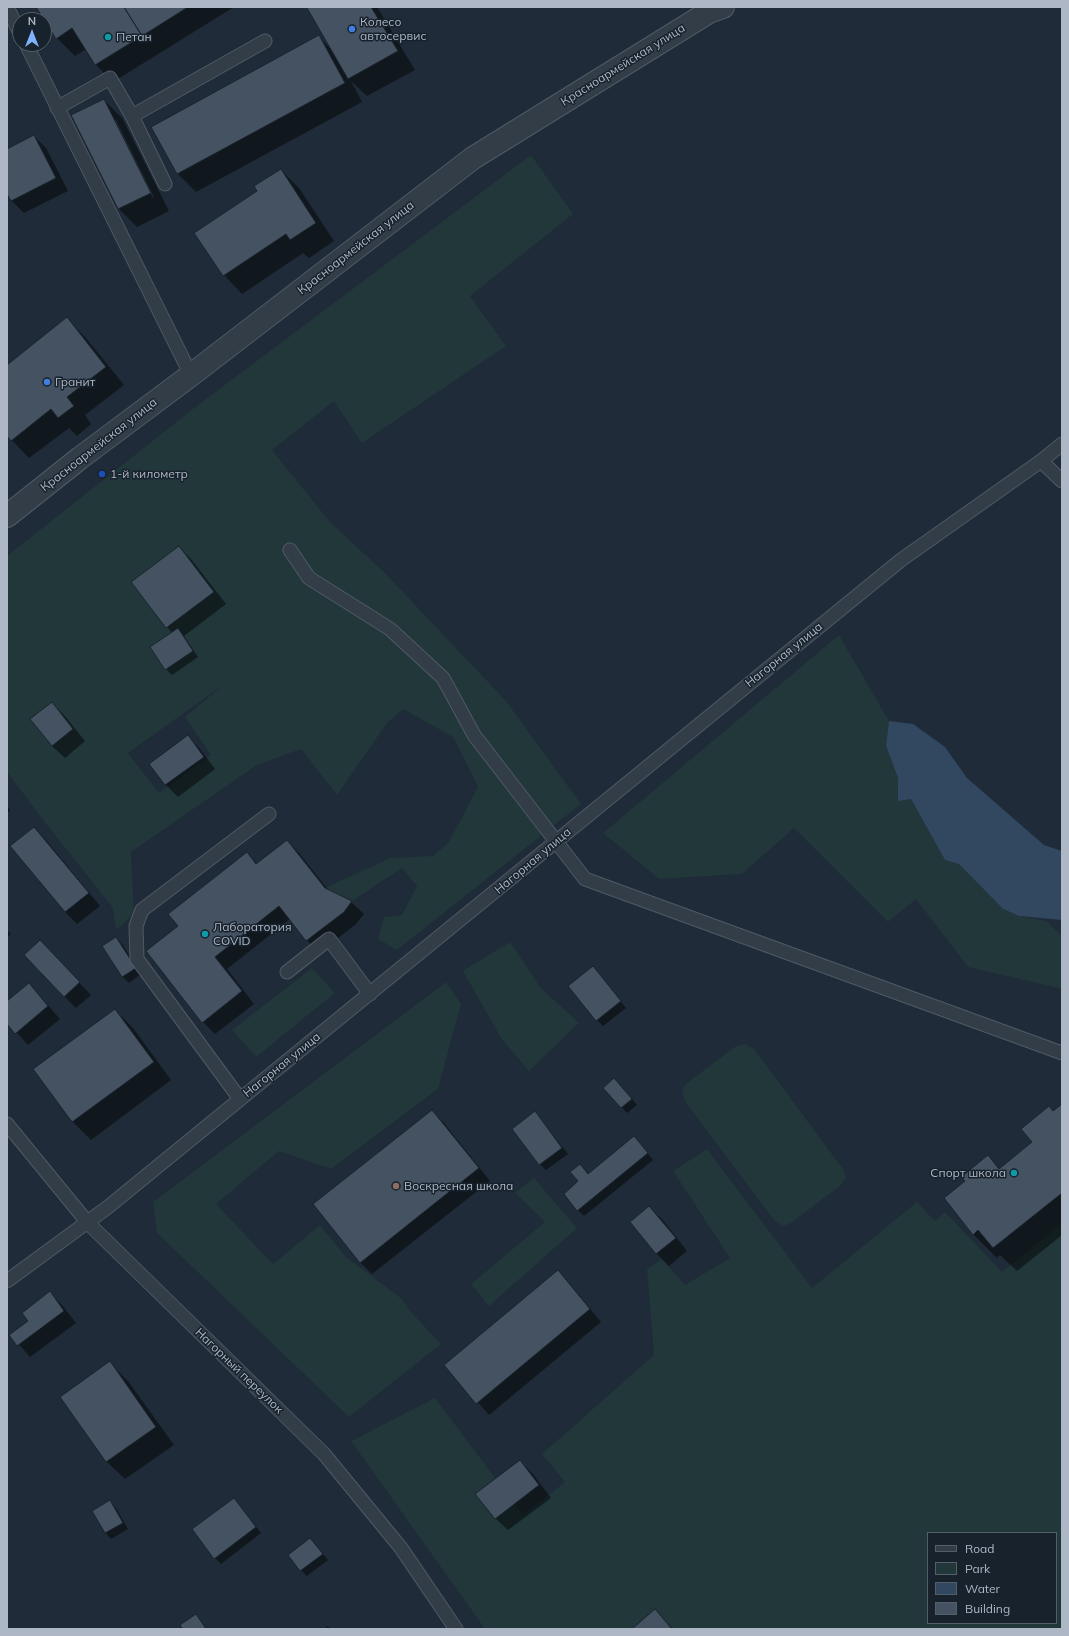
<!DOCTYPE html>
<html>
<head>
<meta charset="utf-8">
<style>
	body { margin:0 }
	#map { position:relative; width:1069px; height:1636px; overflow:hidden; background:#1f2b38; font-family:Mulish,sans-serif }
	canvas { display:block }
	.frame { position:absolute; inset:0; border:8px solid #adb7c5; pointer-events:none }
	.legend { position:absolute; left:927px; top:1532px; width:130px; height:92px; box-sizing:border-box; background:#18222d; border:1px solid #545e6a; margin:0; padding:5px 7px; list-style:none; font-size:12px; color:#adb7c5 }
	.legend li { display:flex; align-items:center; gap:8px; height:20px }
	.legend b { width:20px; border:1px solid #545e6a }
	.north { position:absolute; left:12px; top:12px; width:40px; height:40px; box-sizing:border-box; background:#18222d; border:1px solid #545e6a; border-radius:50%; rotate:0deg; font-size:11px; font-weight:700; line-height:16px; text-align:center; color:#adb7c5 }
	.north::after { content:''; display:block; margin:auto; width:14px; height:18px; background:#7cb3fc; clip-path:polygon(50% 0,100% 100%,50% 72%,0 100%) }
</style>
</head>
<body>
<div id="map">
<canvas width="1069" height="1636"></canvas>
<div class="frame"></div>
<ul class="legend">
<li><b style="height:5px;background:#333d48"></b>Road</li>
<li><b style="height:11px;background:#213739"></b>Park</li>
<li><b style="height:11px;background:#324860"></b>Water</li>
<li><b style="height:11px;background:#455262"></b>Building</li>
</ul>
<div class="north">N</div>
</div>
<script>
const g = document.querySelector('canvas').getContext('2d');
g.lineJoin = 'round';
function paint(path, color) {
  g.fillStyle = color;
  g.fill(path, 'evenodd');
}
function toPath(rows) {
  const path = new Path2D();
  for (const r of rows) {
    path.moveTo(r[0], r[1]);
    for (let i = 2; i < r.length; i += 2) path.lineTo(r[i], r[i + 1]);
  }
  return path;
}
function trace(path, color, width, dash) {
  g.strokeStyle = color;
  g.lineWidth = width;
  g.lineCap = dash ? 'butt' : 'round';
  g.setLineDash(dash || []);
  g.stroke(path);
}
function drawText(font, color, halo, rows, align = 'center') {
  g.font = font + ' Mulish,sans-serif';
  g.lineWidth = 3;
  g.setLineDash([]);
  g.textBaseline = 'middle';
  g.strokeStyle = halo;
  g.fillStyle = color;
  for (const [text, x, y, turn = 0] of rows) {
    g.save();
    g.translate(x, y);
    g.rotate((+turn || 0) * Math.PI / 180);
    g.textAlign = isNaN(turn) ? turn : align;
    if (halo) g.strokeText(text, 0, 0);
    g.fillText(text, 0, 0);
    g.restore();
  }
}
paint(toPath([
	[531,155,573,214,470,296,506,346,362,443,334,401,272,450,330,522,384,572,506,701,581,804,397,950,378,939,384,917,402,915,417,886,402,868,352,901,325,888,390,858,433,856,449,842,478,787,453,737,403,709,387,723,337,795,301,749,257,765,131,852,134,914,116,930,113,908,47,825,7,772,7,556,198,405],
	[223,685,185,717,211,755,159,793,128,753],
	[839,635,889,721,886,746,898,778,898,800,911,799,945,860,959,864,1003,909,1019,916,1047,921,1062,936,1062,989,968,967,916,899,888,922,794,828,742,874,659,879,603,833],
	[510,942,541,988,579,1023,529,1071,501,1038,463,971],
	[312,968,335,993,256,1057,232,1030],
	[446,982,461,1004,438,1089,331,1169,279,1151,216,1204,273,1264,320,1225,346,1257,402,1299,410,1311,441,1344,349,1417,157,1233,153,1202],
	[746,1044,754,1049,843,1169,846,1177,841,1185,791,1223,783,1226,774,1220,684,1100,682,1090,687,1083,736,1046],
	[707,1149,812,1288,917,1202,935,1221,945,1212,1002,1272,1062,1223,1062,1629,485,1629,351,1441,435,1398,523,1515,565,1482,542,1454,654,1355,647,1269,662,1259,685,1285,730,1258,673,1171],
	[928,1533,1056,1533,1056,1623,928,1623],
	[534,1178,577,1228,489,1306,471,1284,545,1222,515,1193]
]), '#213739');
paint(toPath([
	[889,721,913,724,945,747,967,778,1044,845,1062,851,1062,920,1019,916,1003,909,959,864,945,860,911,799,898,801,898,778,886,746]
]), '#324860');
paint(toPath([
	[37,7,234,7,113,82,95,64,86,49,75,56,57,38],
	[310,7,377,7,415,70,367,96,351,81,362,102,196,192,178,174,152,127,318,36,331,49],
	[104,100,122,118,169,211,137,227,119,209,72,116],
	[114,120,116,120,154,197,153,198],
	[34,136,46,148,68,191,24,213,12,201,7,192,7,150],
	[281,170,299,188,334,241,309,258,303,253,242,294,224,275,258,191],
	[67,319,85,337,124,385,85,415,91,424,77,436,69,428,29,458,7,435,7,366],
	[179,547,191,559,226,604,184,636,198,657,172,675,166,669,172,633,132,583],
	[52,703,64,715,85,741,65,758,52,746],
	[188,736,200,749,215,769,178,797,165,784],
	[7,805,10,811,7,813],
	[34,828,46,840,100,906,77,924,65,912,12,846],
	[287,841,299,853,329,891,351,902,364,914,356,924,319,953,307,940,290,919,227,969,254,1004,215,1034,203,1022,179,926,247,854,258,864],
	[7,930,11,934,7,937],
	[116,938,122,944,141,974,129,983,123,977,103,946],
	[52,954,91,995,76,1008,64,996],
	[593,967,626,1008,603,1026,597,1020],
	[29,984,60,1019,28,1045,7,1022,7,1002],
	[115,1010,133,1028,171,1080,91,1140,73,1122,35,1069],
	[620,1085,637,1105,627,1113,605,1088],
	[1062,1105,1062,1235,1017,1271,1000,1255,997,1258,973,1234,966,1182,988,1157,1000,1169,1034,1142,1053,1112],
	[432,1111,444,1123,490,1181,372,1274,360,1262],
	[535,1113,568,1154,546,1170,540,1164],
	[640,1144,653,1160,584,1216,578,1210,580,1165,589,1174],
	[649,1207,662,1219,687,1251,669,1266,657,1254,631,1222],
	[557,1272,570,1284,601,1322,489,1415,445,1365],
	[50,1293,62,1305,76,1323,30,1357,11,1335,29,1321],
	[110,1363,128,1381,174,1445,125,1479,106,1461],
	[520,1461,532,1473,551,1498,508,1530,495,1518],
	[110,1502,116,1508,128,1529,111,1539,106,1533,93,1511],
	[239,1505,261,1533,221,1564,215,1558],
	[310,1539,328,1560,307,1576,301,1570],
	[655,1610,673,1629,633,1629],
	[196,1616,207,1629,184,1629],
	[328,1626,330,1629,324,1629]
]), '#0007');
const building = toPath([
	[36,7,124,7,142,36,95,65,72,28,56,39,36,7],
	[124,7,188,7,142,36,124,7],
	[308,7,371,7,398,51,348,79,307,8,308,7],
	[319,35,345,83,177,174,151,127,319,35],
	[104,99,151,193,118,209,71,115,104,99],
	[34,135,56,178,11,201,7,194,7,149,34,135],
	[281,169,316,223,290,240,286,234,223,276,194,233,257,191,254,186,281,169],
	[67,317,106,367,67,397,74,406,58,418,51,409,11,441,7,436,7,365,67,317],
	[179,546,214,592,166,628,131,582,179,546],
	[178,628,193,651,165,670,150,647,178,628],
	[52,702,73,729,52,746,30,719,52,702],
	[188,735,204,757,165,785,149,764,188,735],
	[34,827,89,893,65,912,10,846,34,827],
	[287,840,325,888,352,901,344,912,306,941,279,906,215,957,242,991,202,1023,146,951,178,926,168,914,228,867,247,852,256,864,287,840],
	[116,937,136,968,122,977,102,946,116,937],
	[40,940,80,982,64,997,24,955,40,940],
	[593,966,621,1001,596,1021,568,986,593,966],
	[29,983,48,1006,15,1034,7,1024,7,1001,29,983],
	[115,1009,154,1062,72,1122,33,1069,115,1009],
	[614,1078,632,1099,621,1108,603,1088,614,1078],
	[1062,1104,1062,1193,993,1248,978,1230,973,1235,944,1198,965,1181,961,1177,988,1155,999,1169,1032,1142,1021,1129,1049,1106,1053,1111,1062,1104],
	[432,1110,479,1168,360,1263,313,1204,432,1110],
	[535,1111,562,1148,539,1165,512,1129,535,1111],
	[634,1136,648,1153,577,1211,564,1194,578,1181,570,1172,580,1164,588,1174,634,1136],
	[649,1206,676,1238,656,1254,630,1222,649,1206],
	[558,1270,590,1309,476,1404,444,1365,558,1270],
	[50,1291,64,1311,17,1346,9,1335,28,1321,22,1313,50,1291],
	[110,1361,156,1427,106,1462,60,1397,110,1361],
	[520,1460,539,1485,495,1519,475,1494,520,1460],
	[234,1498,256,1527,214,1559,192,1529,234,1498],
	[110,1500,123,1523,105,1533,92,1511,110,1500],
	[310,1538,323,1554,300,1571,288,1555,310,1538],
	[655,1609,672,1629,632,1629,655,1609],
	[196,1614,206,1629,183,1629,180,1625,196,1614]
]);
paint(building, '#455262');
trace(building, '#1a242f', 1);
const service = toPath([
	[7,7,20,33],
	[26,44,191,375],
	[57,108,110,78,132,116,165,184],
	[132,116,265,41],
	[1041,461,1062,481],
	[290,550,309,578,390,629,443,678,474,735,585,879,1062,1053],
	[287,972,329,939,370,994],
	[240,1099,137,959,136,926,142,910,269,814],
	[7,1124,88,1223,324,1454,401,1548,456,1629],
	[7,1281,108,1207,901,560,1041,461,1062,444]
]);
const tertiary = toPath([
	[7,516,80,458,191,375,473,158,709,12,723,7]
]);
trace(service, '#505a66', 15);
trace(tertiary, '#505a66', 24);
trace(service, '#333d48', 13);
trace(tertiary, '#333d48', 22);
for (const [x, y, r, color] of [
	[352,29,4,"#3f7fe0"],
	[108,37,4,"#0f9aa8"],
	[47,382,4,"#3f7fe0"],
	[102,474,4,"#1a4fb4"],
	[205,934,4,"#0f9aa8"],
	[1014,1173,4,"#0f9aa8"],
	[396,1186,4,"#8d6e63"]
]) {
  const dot = new Path2D();
  dot.arc(x, y, r, 0, 2 * Math.PI);
  g.fillStyle = color;
  g.fill(dot);
  trace(dot, '#18222d', 1.5);
}
drawText('12px', '#adb7c5', '#18222d', [
	["Колесо",360,22],
	["автосервис",360,36],
	["Петан",116,37],
	["Гранит",55,382],
	["1-й километр",110,474],
	["Лаборатория",213,927],
	["COVID",213,941],
	["Спорт школа",1006,1173,"right"],
	["Воскресная школа",404,1186]
], 'left');
drawText('12px', '#adb7c5', '#18222d', [
	["Красноармейская улица",623,65,-32],
	["Красноармейская улица",356,248,-38],
	["Красноармейская улица",99,445,-38],
	["Нагорная улица",784,655,-39],
	["Нагорная улица",533,861,-40],
	["Нагорная улица",282,1065,-39],
	["Нагорный переулок",239,1371,44]
]);
</script>
</body>
</html>
